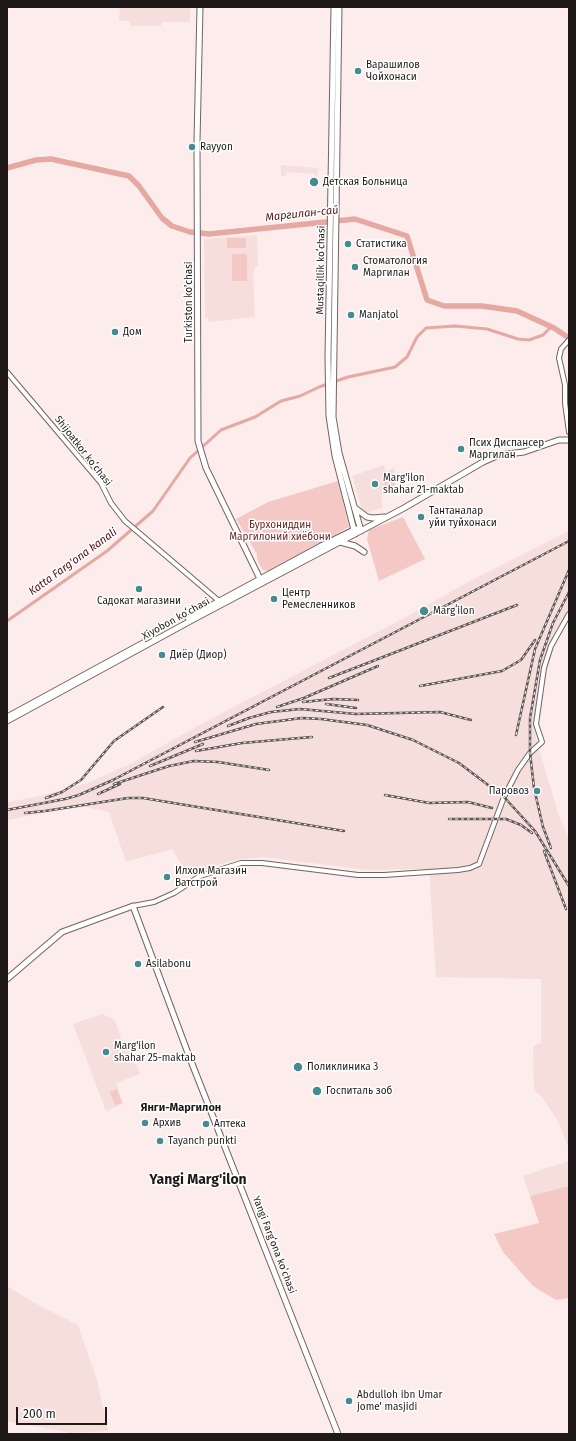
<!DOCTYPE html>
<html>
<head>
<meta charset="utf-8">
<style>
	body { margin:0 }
	#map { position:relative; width:576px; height:1441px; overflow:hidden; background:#fcedec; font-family:"Fira Sans",sans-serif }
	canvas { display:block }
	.frame { position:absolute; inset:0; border:8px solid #1e1918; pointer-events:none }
	.scale { position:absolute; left:16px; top:1407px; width:91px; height:18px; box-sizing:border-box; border:2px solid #1e1918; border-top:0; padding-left:5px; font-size:12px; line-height:14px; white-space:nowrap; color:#1e1918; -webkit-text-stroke:3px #fff; paint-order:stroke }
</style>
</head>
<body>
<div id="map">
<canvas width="576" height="1441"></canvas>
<div class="frame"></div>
<div class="scale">200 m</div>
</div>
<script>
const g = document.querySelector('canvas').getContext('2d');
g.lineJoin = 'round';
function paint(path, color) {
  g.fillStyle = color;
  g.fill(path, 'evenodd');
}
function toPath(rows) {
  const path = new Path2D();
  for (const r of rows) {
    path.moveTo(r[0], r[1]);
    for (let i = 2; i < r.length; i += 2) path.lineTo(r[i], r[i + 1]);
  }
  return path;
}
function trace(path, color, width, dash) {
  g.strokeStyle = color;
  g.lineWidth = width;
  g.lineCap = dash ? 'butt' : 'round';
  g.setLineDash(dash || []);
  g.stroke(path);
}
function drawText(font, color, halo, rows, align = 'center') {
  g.font = font + ' "Fira Sans",sans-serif';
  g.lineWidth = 3;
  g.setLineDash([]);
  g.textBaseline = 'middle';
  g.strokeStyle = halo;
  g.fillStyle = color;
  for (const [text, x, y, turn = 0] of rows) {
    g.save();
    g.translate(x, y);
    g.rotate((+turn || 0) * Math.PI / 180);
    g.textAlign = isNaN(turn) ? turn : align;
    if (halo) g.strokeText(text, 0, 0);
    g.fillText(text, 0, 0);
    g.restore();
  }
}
paint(toPath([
	[120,7,190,7,190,22,162,22,161,26,130,26,130,21,119,21],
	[281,165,319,168,317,176,317,188,310,187,311,176,314,176,315,174,286,172,286,176,281,176],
	[257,235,258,266,255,266,255,270,253,271,255,317,208,322,208,318,205,318,204,239],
	[384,465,386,471,394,468,397,479,394,481,396,491,381,495,383,508,367,512,362,509,352,476],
	[569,531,569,608,555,632,544,659,535,714,536,738,558,813,569,839,569,1149,558,1121,541,1096,534,1090,533,1046,541,1043,541,979,436,977,429,869,368,870,262,857,235,860,187,874,172,849,126,862,109,812,80,806,7,820,7,802,36,797,88,783,128,765,205,722,408,616,468,582],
	[102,1014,115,1020,122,1041,125,1040,134,1064,136,1063,140,1074,116,1083,123,1104,106,1111,73,1024],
	[569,1161,569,1186,530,1196,523,1176],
	[7,1286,33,1302,78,1325,98,1383,108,1431,71,1433,7,1421]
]), '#f5dedc');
paint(toPath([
	[227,238,246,238,246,248,227,248],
	[232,254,247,254,247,281,232,281],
	[391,471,395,485,385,487,382,473],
	[338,481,349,527,268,572,262,569,257,559,257,554,236,519,268,502],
	[403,517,425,559,379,581,367,539,369,530],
	[117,1089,122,1103,115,1105,110,1092],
	[569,1186,569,1298,556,1300,533,1286,503,1252,494,1234,539,1223,530,1196]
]), '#f4c8c4');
trace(toPath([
	[7,621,107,551,153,511,190,458,221,430,255,417,281,401,300,396,319,387,348,377,395,367,407,357,417,337,426,328,455,326,487,329,518,339,529,340,543,335,551,327]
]), '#e5a8a2', 3);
trace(toPath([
	[7,168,36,160,51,159,129,176,139,186,162,218,172,226,190,232,209,234,355,219,407,236,427,300,444,306,482,306,517,311,554,328,569,338]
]), '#e5a8a2', 5.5);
const minor = toPath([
	[569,340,561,349,559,358,565,385,565,403,569,432],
	[7,372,101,483,111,503,125,521,219,601],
	[133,906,154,902,174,893,200,876,241,863,262,863,358,875,384,875,458,870,470,868,479,864,504,797,518,770,530,753,542,742,536,724,544,668,551,646,569,614]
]);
const major = toPath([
	[200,7,197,141,198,441,206,468,262,583],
	[334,7,328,357,329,416,335,456,355,534],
	[339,7,333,417,339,453,361,531],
	[355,508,367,517,373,518,384,517],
	[340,542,355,546,364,552],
	[188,618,321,546,356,529],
	[7,717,143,643],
	[7,721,194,619,404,508,483,462,499,455,524,452,559,440,569,440],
	[7,979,62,932,133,906,189,1056,338,1434]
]);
trace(minor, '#716463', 6);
trace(major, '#716463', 7);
trace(minor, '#fff', 4);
trace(major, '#fff', 5);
const rail = toPath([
	[329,678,517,605],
	[420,686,502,671,521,660,535,640],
	[303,702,333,699,358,700],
	[326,704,356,708],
	[277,707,304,698,378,666],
	[228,726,249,718,271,712,300,709,356,714,440,712,471,720],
	[516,735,535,649,569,570],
	[195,742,256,724,302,718,321,719,367,725,413,740,459,763,504,797,535,831,569,886],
	[196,751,242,743,312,737],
	[150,766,203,744],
	[114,784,169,766,194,761,218,762,269,770],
	[98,794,120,784],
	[385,795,429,803,468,802,492,808],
	[46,798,62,792,81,780,114,741,163,707],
	[7,810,65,799,79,795,113,780,569,541],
	[25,813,45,811,128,798,143,798,344,831],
	[449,819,506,819,521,825,532,833],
	[551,848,543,827,534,788,530,753,530,718,540,660,553,623,569,592],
	[544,851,566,909]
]);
trace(rail, '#5e5756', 2.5);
trace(rail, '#fff', 1, [3]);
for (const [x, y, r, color] of [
	[358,71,4,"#448b92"],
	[192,147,4,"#448b92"],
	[314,182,5,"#448b92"],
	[348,244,4,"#448b92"],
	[355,267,4,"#448b92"],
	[351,315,4,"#448b92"],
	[115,332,4,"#448b92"],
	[461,449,4,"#448b92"],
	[375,484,4,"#448b92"],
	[421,517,4,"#448b92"],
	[139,589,4,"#448b92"],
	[274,599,4,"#448b92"],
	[424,611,5,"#448b92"],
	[162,655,4,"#448b92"],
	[537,791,4,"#448b92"],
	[167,877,4,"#448b92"],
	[138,964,4,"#448b92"],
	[106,1052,4,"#448b92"],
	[298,1067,5,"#448b92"],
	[317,1091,5,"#448b92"],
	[145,1123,4,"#448b92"],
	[206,1124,4,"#448b92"],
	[160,1141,4,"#448b92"],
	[349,1401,4,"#448b92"]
]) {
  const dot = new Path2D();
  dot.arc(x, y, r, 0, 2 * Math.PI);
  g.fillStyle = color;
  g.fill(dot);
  trace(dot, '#fff', 1.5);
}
drawText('10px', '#1e1918', '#fff', [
	["Варашилов",366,65],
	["Чойхонаси",366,77],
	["Rayyon",200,147],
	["Детская Больница",323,182],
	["Статистика",356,244],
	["Стоматология",363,261],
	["Маргилан",363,273],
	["Manjatol",359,315],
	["Дом",123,332],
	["Псих Диспансер",469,443],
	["Маргилан",469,455],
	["Marg'ilon",383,478],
	["shahar 21-maktab",383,490],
	["Тантаналар",429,511],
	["уйи туйхонаси",429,523],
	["Центр",282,593],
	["Ремесленников",282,605],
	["Садокат магазини",139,601,"center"],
	["Margʻilon",433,611],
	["Диёр (Диор)",170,655],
	["Паровоз",529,791,"right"],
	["Илхом Магазин",175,871],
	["Ватстрой",175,883],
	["Asilabonu",146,964],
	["Marg'ilon",114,1046],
	["shahar 25-maktab",114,1058],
	["Поликлиника 3",307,1067],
	["Госпиталь зоб",326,1091],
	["Архив",153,1123],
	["Аптека",214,1124],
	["Tayanch punkti",168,1141],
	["Abdulloh ibn Umar",357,1395],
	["jome' masjidi",357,1407]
], 'left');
drawText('10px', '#1e1918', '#fff', [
	["Mustaqillik koʻchasi",321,270,-89],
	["Turkiston ko’chasi",189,302,-90],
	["Shijoatkor koʻchasi",83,451,52],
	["Xiyobon koʻchasi",176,619,-29],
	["Yangi Fargʻona koʻchasi",274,1245,69]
]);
drawText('10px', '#6c2423', '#fff', [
	["Бурхониддин",280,525],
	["Маргилоний хиёбони",280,537]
]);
drawText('italic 11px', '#540b0f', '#fff', [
	["Маргилан-сай",302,214,-6],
	["Katta Farg'ona kanali",73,562,-36]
]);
drawText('bold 11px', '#1e1918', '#fff', [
	["Янги-Маргилон",181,1108]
]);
drawText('bold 14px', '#1e1918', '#fff', [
	["Yangi Marg'ilon",198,1180]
]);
</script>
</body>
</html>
